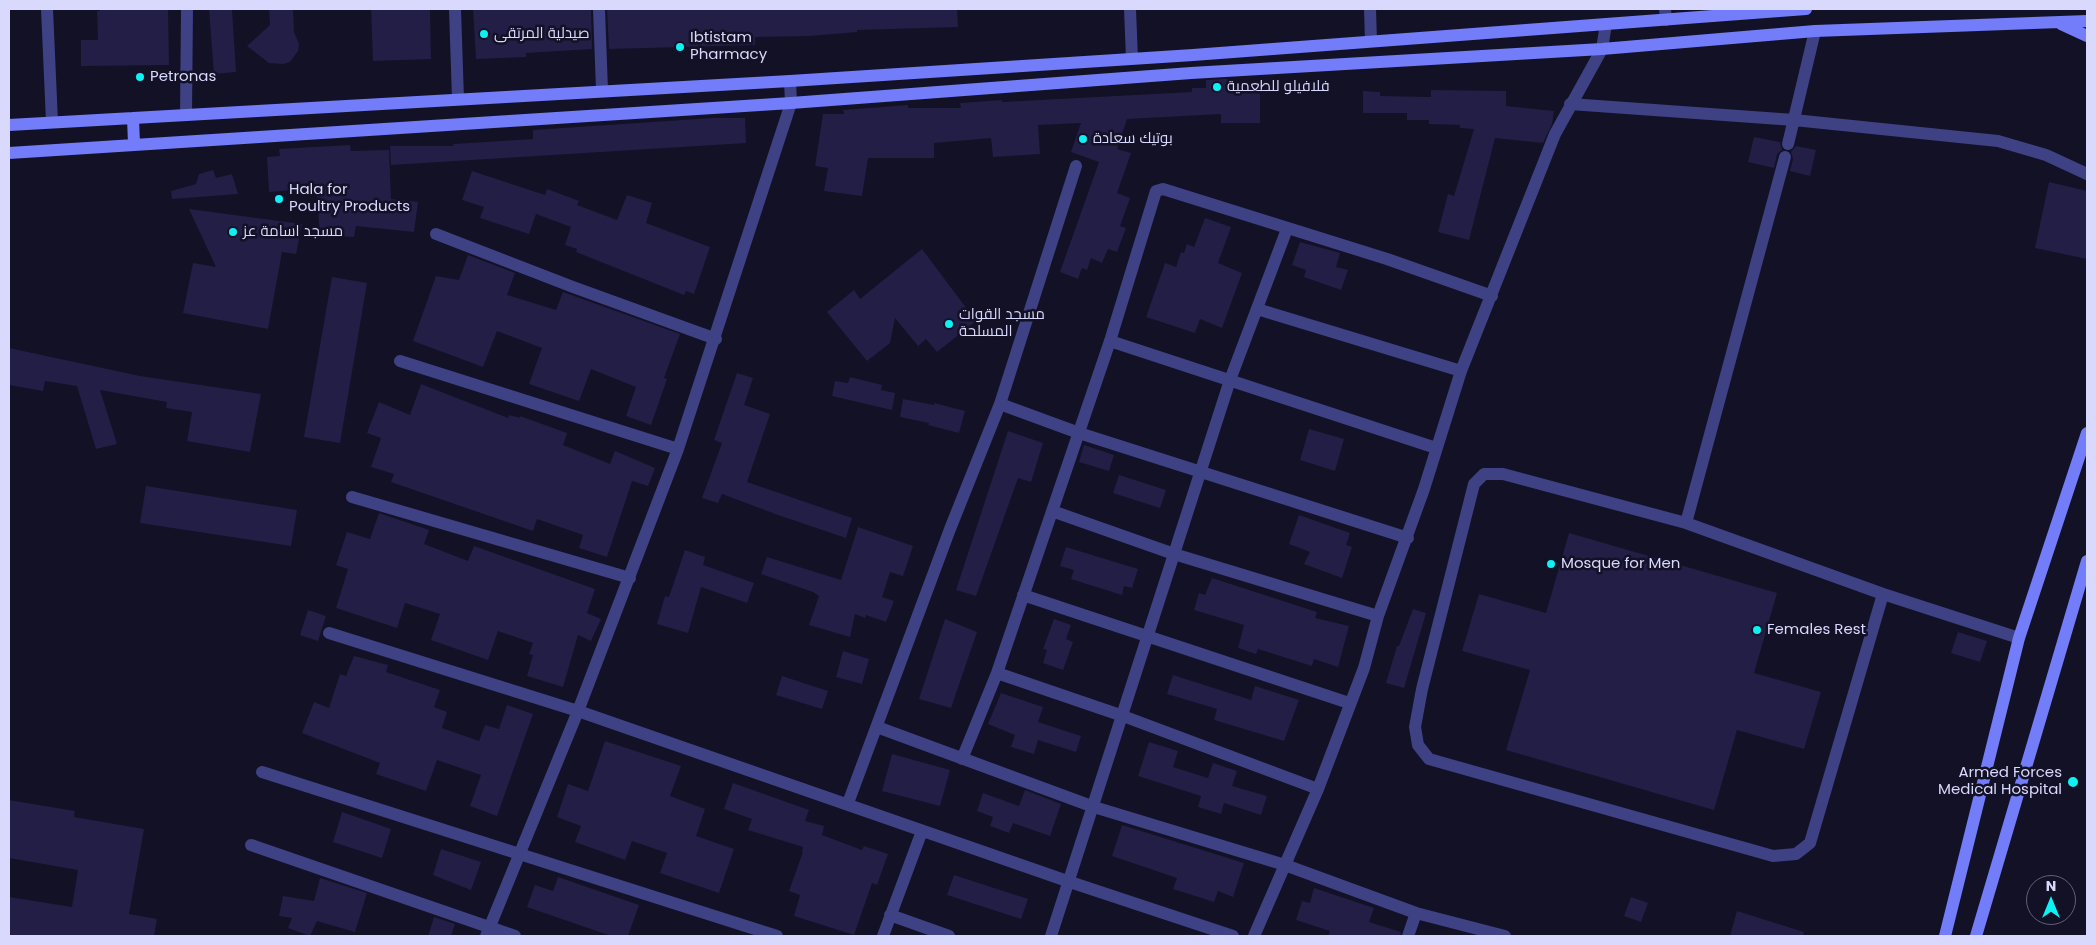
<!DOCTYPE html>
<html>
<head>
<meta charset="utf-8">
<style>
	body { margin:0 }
	#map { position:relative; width:2096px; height:945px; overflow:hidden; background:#121126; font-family:Poppins,sans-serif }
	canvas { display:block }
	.frame { position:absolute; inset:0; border:10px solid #d9d8fd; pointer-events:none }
	.north { position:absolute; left:2026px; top:875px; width:50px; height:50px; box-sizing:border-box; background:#121126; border:1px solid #62617c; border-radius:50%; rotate:0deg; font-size:14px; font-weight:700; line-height:20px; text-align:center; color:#d9d8fd }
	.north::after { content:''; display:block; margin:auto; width:18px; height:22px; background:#0df1f4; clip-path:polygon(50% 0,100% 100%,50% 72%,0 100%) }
</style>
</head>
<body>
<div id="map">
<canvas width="2096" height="945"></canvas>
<div class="frame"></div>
<div class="north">N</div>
</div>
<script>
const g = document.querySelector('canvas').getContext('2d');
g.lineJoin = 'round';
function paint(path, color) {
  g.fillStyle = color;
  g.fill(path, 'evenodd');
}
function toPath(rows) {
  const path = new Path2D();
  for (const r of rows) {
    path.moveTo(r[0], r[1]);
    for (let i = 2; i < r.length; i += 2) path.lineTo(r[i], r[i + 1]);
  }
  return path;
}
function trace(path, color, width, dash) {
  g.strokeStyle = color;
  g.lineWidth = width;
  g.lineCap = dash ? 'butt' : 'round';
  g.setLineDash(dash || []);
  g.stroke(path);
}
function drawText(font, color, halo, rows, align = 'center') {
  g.font = font + ' Poppins,Cairo,sans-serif';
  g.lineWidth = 5;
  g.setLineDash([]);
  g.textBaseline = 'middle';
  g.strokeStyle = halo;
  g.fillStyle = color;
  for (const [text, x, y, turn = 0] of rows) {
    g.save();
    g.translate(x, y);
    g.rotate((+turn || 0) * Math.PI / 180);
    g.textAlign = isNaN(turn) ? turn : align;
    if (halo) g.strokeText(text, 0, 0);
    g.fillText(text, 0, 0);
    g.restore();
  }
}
paint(toPath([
	[100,9,168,9,169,65,81,66,81,40,98,40,97,11,100,11],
	[209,9,232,9,236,72,214,74],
	[269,9,293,9,294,32,299,44,298,51,290,62,283,64,269,63,247,46,270,25],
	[371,9,430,9,431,59,373,61],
	[473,9,591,9,592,49,526,53,526,57,476,59],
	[607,9,957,9,958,27,857,30,857,32,810,36,755,37,755,45,609,49],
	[1224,79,1230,79,1230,91,1260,90,1260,123,1221,123,1221,114,1127,119,1117,149,1131,153,1117,193,1130,198,1120,226,1126,228,1117,252,1108,249,1102,263,1091,258,1087,270,1082,268,1078,279,1060,272,1099,162,1071,152,1081,123,1038,125,1040,154,993,157,991,138,934,143,934,158,868,158,862,196,824,191,828,168,815,166,823,114,844,114,843,110,908,105,908,108,961,108,960,103,1002,100,1002,102,1192,92,1192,88,1206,88,1206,80],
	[1431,90,1506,91,1506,106,1554,111,1552,124,1543,143,1495,138,1469,240,1438,232,1448,194,1454,196,1474,129,1460,128,1460,125,1429,124,1429,120,1407,120,1407,113,1363,113,1363,91,1380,92,1380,96,1431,97],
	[713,118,745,118,746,143,391,165,390,146,453,146,454,144,533,139,533,130],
	[1754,137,1780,142,1782,150,1777,154,1774,168,1748,162],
	[350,145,351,151,389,150,391,199,418,202,414,232,356,226,354,237,320,235,316,188,269,192,267,157,280,156,279,149],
	[1796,146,1816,150,1810,176,1790,171,1793,159,1791,152],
	[213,170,216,178,232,174,238,194,172,199,171,191,196,184,199,174],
	[472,171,545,195,547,189,579,201,577,205,617,220,627,195,652,203,646,223,710,247,694,294,686,291,684,295,576,252,577,249,565,245,571,227,536,214,529,234,480,218,484,207,462,200],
	[2049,182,2087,191,2087,259,2035,248],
	[189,209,302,224,296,254,282,252,268,329,183,313,193,263,216,267],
	[1205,218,1231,227,1218,263,1242,273,1222,328,1200,319,1195,333,1146,317,1165,263,1176,267,1181,252,1184,253,1187,244,1194,247],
	[1300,242,1340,253,1336,267,1348,270,1341,290,1304,277,1306,270,1292,265],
	[922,249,976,321,937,352,926,339,918,346,895,318,890,343,867,361,827,312,854,290,860,299],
	[468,255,515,273,507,295,556,310,563,292,680,334,664,378,667,379,651,425,626,416,636,387,591,369,579,401,529,384,542,348,497,331,483,367,413,341,436,276,459,280],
	[332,277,367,283,340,443,304,437],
	[9,348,140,376,261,394,250,452,187,441,192,412,166,408,167,402,100,390,117,444,96,449,77,386,45,381,43,391,9,385],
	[737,373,753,378,744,405,770,414,747,482,852,518,846,538,778,515,722,494,718,503,702,498,722,443,714,440],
	[850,377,882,385,881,390,895,393,892,410,832,396,835,381,848,383],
	[421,384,508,418,509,415,520,418,520,416,567,433,563,445,610,464,615,451,655,468,648,486,632,481,607,557,579,548,583,535,537,519,533,531,391,482,394,474,371,467,381,438,367,433,379,402,410,415],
	[903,399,934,405,934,403,965,411,959,433,928,425,929,423,900,417],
	[1309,429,1344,439,1335,471,1300,460],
	[1008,431,1043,443,1031,482,1018,478,976,596,956,590],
	[1084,445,1114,455,1109,471,1079,462],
	[1119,475,1166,490,1160,508,1113,493],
	[146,486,297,510,291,546,140,523],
	[379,513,429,530,424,544,468,561,474,546,595,589,587,613,601,619,591,641,578,635,563,687,527,676,533,655,529,654,533,643,498,631,488,660,431,640,440,614,405,603,397,628,336,608,348,569,336,565,347,532,370,539],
	[1299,515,1350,533,1346,545,1352,547,1342,578,1304,564,1310,552,1289,544],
	[858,527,913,546,903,576,890,572,882,597,894,601,886,622,866,615,865,618,855,614,850,637,809,625,819,596,813,592,761,574,767,557,841,580],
	[1569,533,1777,593,1754,673,1821,692,1804,749,1737,730,1714,810,1506,750,1530,670,1462,651,1479,594,1546,613],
	[1066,547,1138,569,1132,588,1124,586,1122,595,1071,579,1074,570,1060,566],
	[685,550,705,557,703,565,754,583,747,603,701,587,688,633,657,624,665,596,669,597],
	[1212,578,1317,612,1315,618,1349,626,1338,667,1314,659,1312,666,1258,649,1256,654,1238,648,1244,625,1194,610,1199,593,1205,595],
	[1413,609,1426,613,1404,688,1386,683,1397,646,1399,646],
	[308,610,326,616,318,641,300,635],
	[945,619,977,632,951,708,919,699],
	[1054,619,1071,625,1066,639,1073,642,1063,670,1043,663,1047,650,1043,649],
	[1958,632,1987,641,1980,662,1951,653],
	[843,651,869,659,862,684,836,677],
	[354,656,388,665,386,672,440,690,434,707,447,712,442,728,479,741,485,725,499,729,507,705,533,714,497,816,470,806,481,775,437,760,426,791,376,774,380,763,302,733,314,702,329,708,340,674,346,676],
	[1173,675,1251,700,1255,686,1299,700,1284,741,1214,720,1217,709,1167,694],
	[782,676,828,691,822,709,776,695],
	[1001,693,1043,707,1038,722,1081,736,1076,752,1038,740,1034,754,1011,747,1015,735,988,724],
	[605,741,681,766,670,796,705,809,696,836,734,849,719,893,660,873,667,853,632,841,625,860,575,842,581,826,557,817,568,784,588,791],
	[1149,742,1178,751,1173,767,1208,778,1213,763,1237,771,1232,786,1267,796,1261,815,1224,803,1221,814,1198,807,1201,796,1138,776],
	[892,754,950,770,940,806,882,791],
	[733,783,809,810,805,821,824,826,822,835,862,850,864,846,888,854,877,885,872,883,854,935,794,916,800,895,789,891,803,852,802,852,803,847,748,830,752,819,724,809],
	[1025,790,1061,804,1050,836,1013,823,1009,833,990,826,993,817,977,811,983,793,1019,806],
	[9,800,75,811,74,817,144,829,129,914,157,919,154,936,9,936,9,897,72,907,78,870,9,858],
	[342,812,391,829,382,858,333,842],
	[1122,825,1244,863,1233,897,1218,891,1214,902,1173,889,1177,878,1112,856],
	[441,849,481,862,471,890,433,875],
	[954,875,1028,899,1021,919,947,895],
	[558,877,639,905,628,936,611,936,527,907,535,885,553,891],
	[320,878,367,893,355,932,317,921,310,936,288,928,292,918,279,916,283,896,314,901],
	[1314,888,1374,908,1369,922,1401,932,1400,936,1328,936,1330,931,1296,920,1302,901,1310,903],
	[1631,897,1648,903,1641,922,1624,916],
	[1737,911,1804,932,1803,936,1730,936],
	[434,917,455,924,451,936,428,936]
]), '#221e46');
trace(toPath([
	[1570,104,1794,120,1998,141,2046,155,2087,174],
	[1788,144,1815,31],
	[1785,157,1686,523,1503,474,1484,474,1474,484,1422,689,1415,727,1418,745,1429,759,1773,856,1796,854,1810,843,1883,594,2019,638],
	[1686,523,1883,594]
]), '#3e4183', 12);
trace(toPath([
	[47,9,52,122],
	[455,9,458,99],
	[599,9,602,90],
	[1130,9,1132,59],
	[1370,9,1371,41],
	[1665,9,1666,20],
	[186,115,187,9],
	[436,234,573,287,716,339],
	[1257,309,1461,371],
	[1110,341,1436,448],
	[400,361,678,449],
	[1000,404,1079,433,1408,538],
	[352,497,630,578],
	[1052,511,1174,554,1378,616],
	[1023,595,1349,703],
	[329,633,578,711,1070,882,1233,936],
	[997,673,1123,716,1318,789],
	[877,727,1094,807,1285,865,1416,913,1505,936],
	[962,759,997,673,1110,341,1156,191,1163,189,1387,259,1492,296],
	[262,772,777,936],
	[848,803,950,529,1000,404,1076,166],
	[251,845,515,936],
	[890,915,949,936],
	[486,936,578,711,678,449,791,103,790,81],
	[883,936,922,831],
	[1051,936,1230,380,1287,229],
	[1254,936,1318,789,1364,668,1378,616,1424,489,1461,371,1555,134,1602,49,1606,24],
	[1408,936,1416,913]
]), '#3e4183', 12);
trace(toPath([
	[2061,24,2087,36],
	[133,118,134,144],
	[9,125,790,81,1193,55,1806,9],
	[9,153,791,103,1191,73,1602,49,1815,31,2087,21],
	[1945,936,2019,638,2087,433],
	[1976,936,2087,561]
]), '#737cf9', 12);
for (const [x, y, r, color] of [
	[484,34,5,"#0df1f4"],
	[680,47,5,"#0df1f4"],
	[140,77,5,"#0df1f4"],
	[1217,87,5,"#0df1f4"],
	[1083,139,5,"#0df1f4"],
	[279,199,5,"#0df1f4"],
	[233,232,5,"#0df1f4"],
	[949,324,5,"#0df1f4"],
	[1551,564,5,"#0df1f4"],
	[1757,630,5,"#0df1f4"],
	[2073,782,6,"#0df1f4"]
]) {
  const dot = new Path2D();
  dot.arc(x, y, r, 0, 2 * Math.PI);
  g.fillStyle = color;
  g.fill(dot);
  trace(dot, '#121126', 2);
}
drawText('15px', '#d9d8fd', '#121126', [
	["صيدلية المرتقى",494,34],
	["Ibtistam",690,38],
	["Pharmacy",690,55],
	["Petronas",150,77],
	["فلافيلو للطعمية",1227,87],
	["بوتيك سعادة",1093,139],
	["Hala for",289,190],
	["Poultry Products",289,207],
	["مسجد اسامة عز",243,232],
	["مسجد القوات",959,315],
	["المسلحة",959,332],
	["Mosque for Men",1561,564],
	["Females Rest",1767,630],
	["Armed Forces",2062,773,"right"],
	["Medical Hospital",2062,790,"right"]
], 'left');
</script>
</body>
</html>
